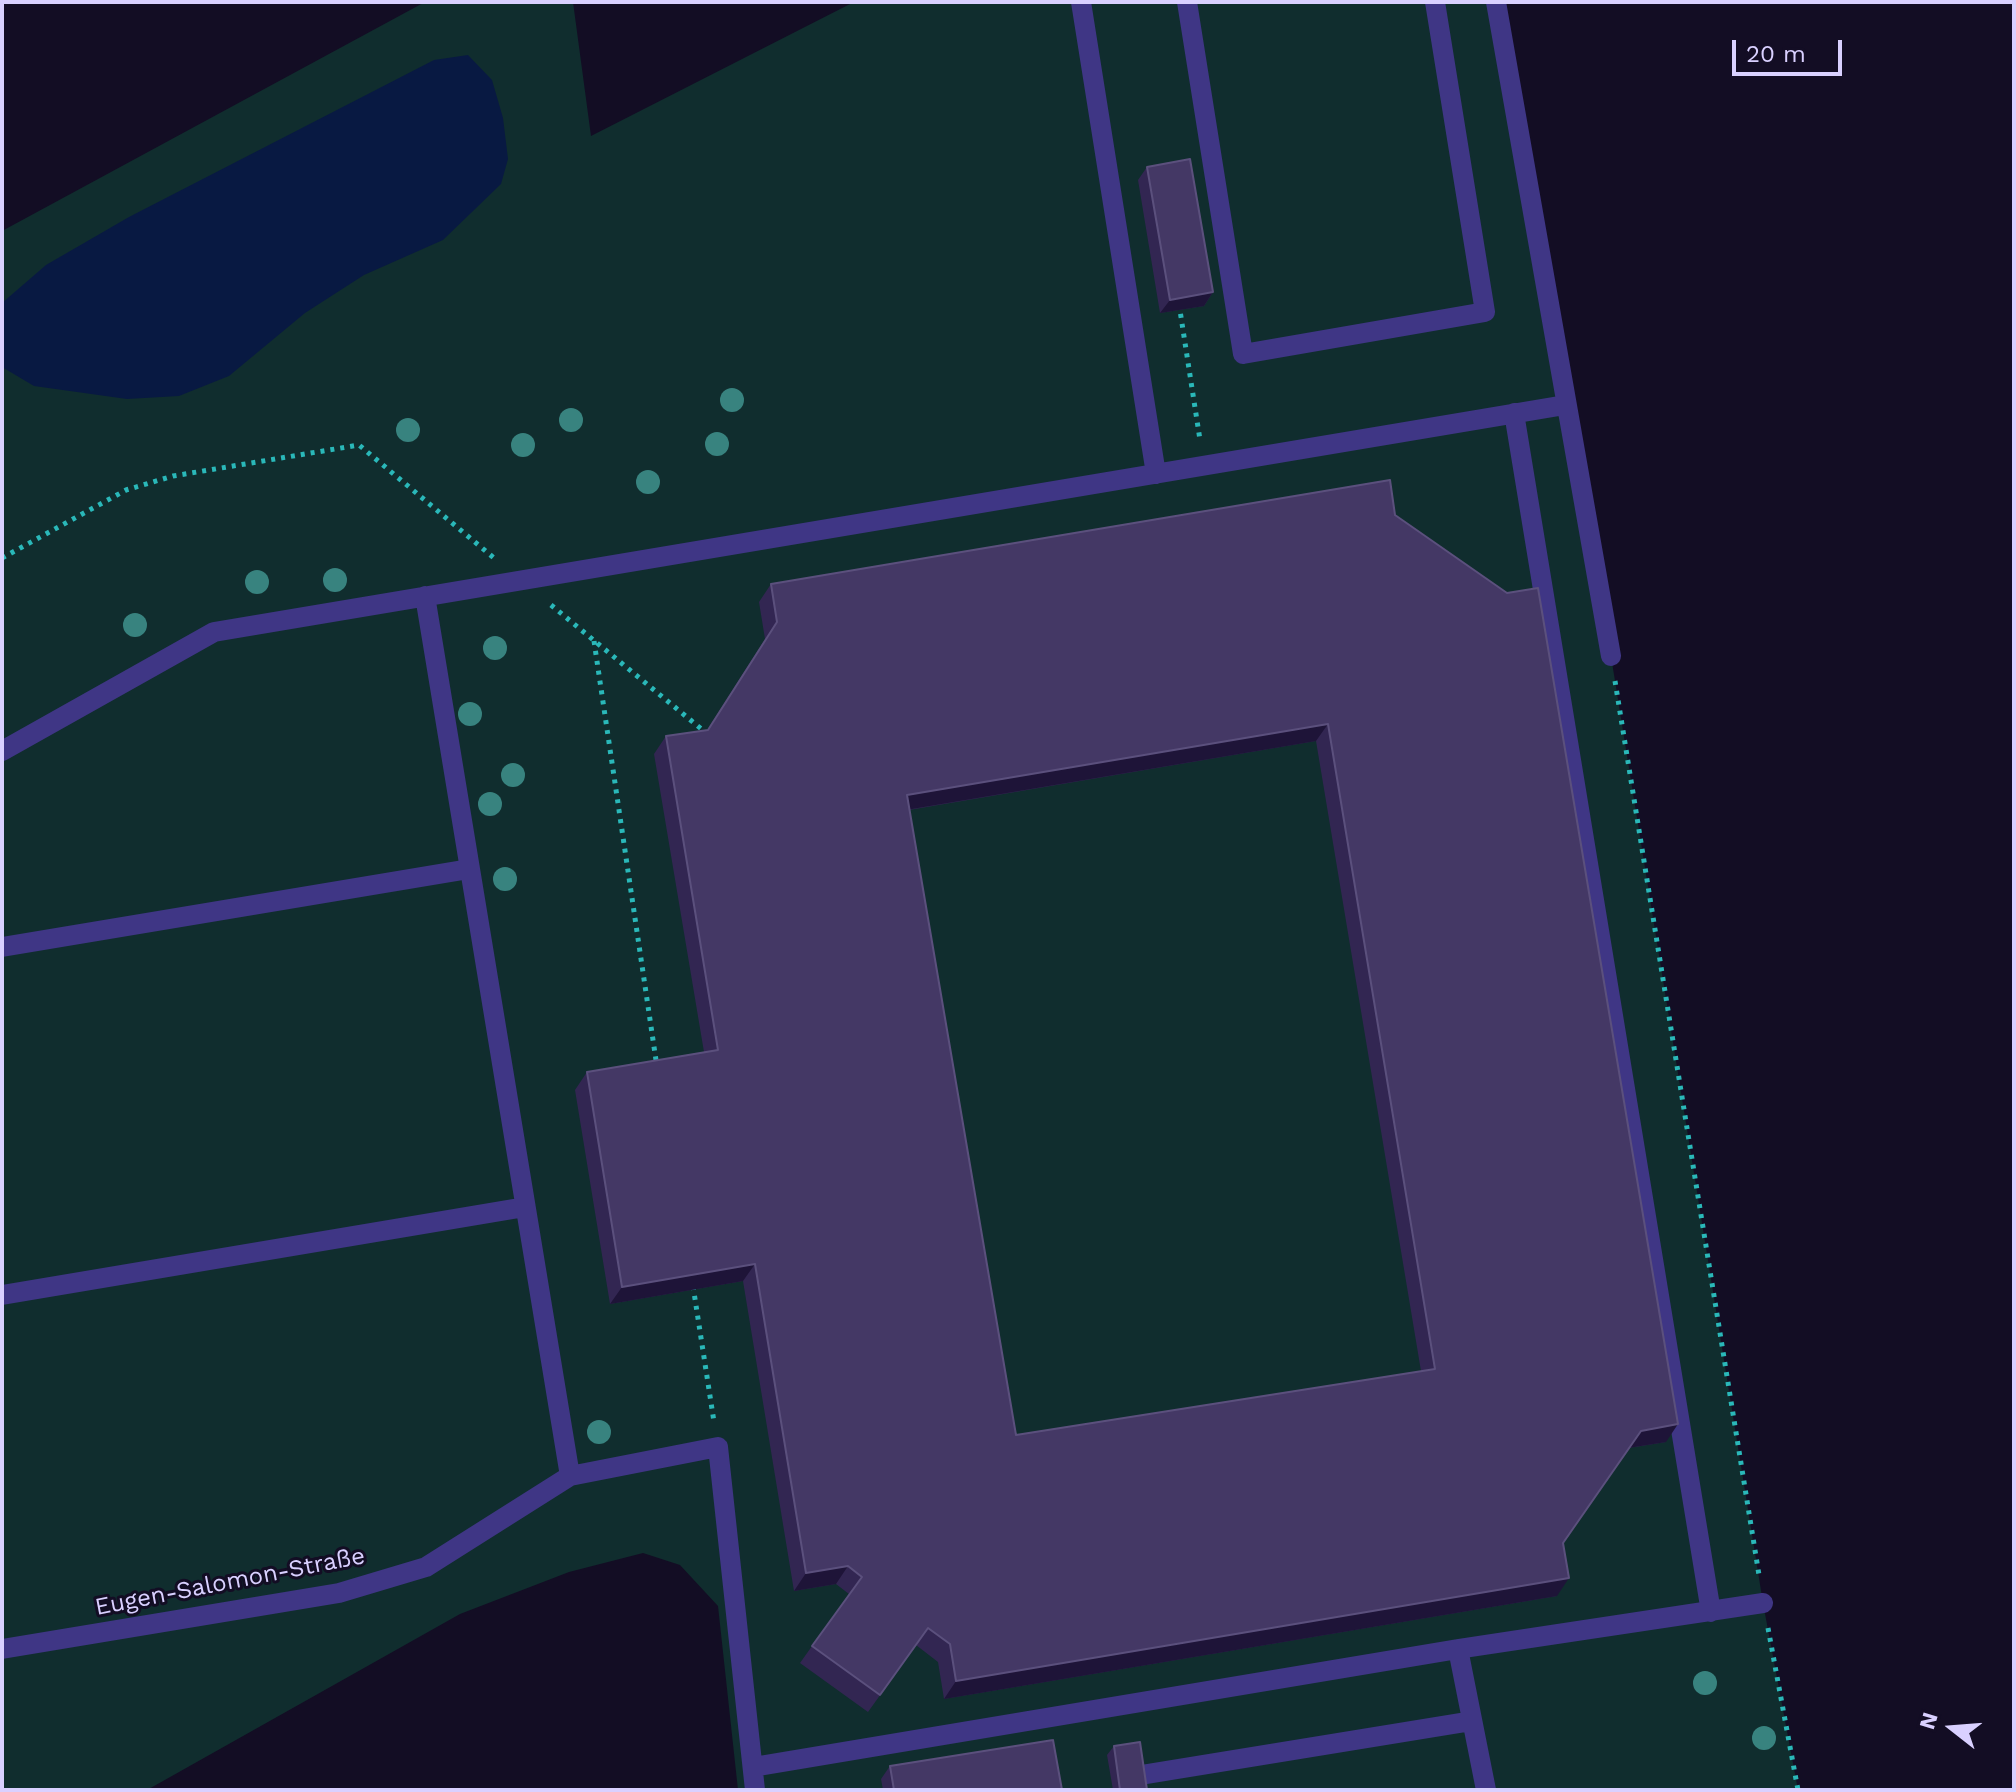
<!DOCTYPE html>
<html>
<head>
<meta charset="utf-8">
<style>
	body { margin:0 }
	#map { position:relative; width:2016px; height:1792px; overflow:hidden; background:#130d24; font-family:"Work Sans",sans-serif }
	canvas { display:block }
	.frame { position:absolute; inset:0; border:4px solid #d9d0ff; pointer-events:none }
	.north { position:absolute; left:1912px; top:1688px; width:80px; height:80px; -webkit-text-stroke:6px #130d24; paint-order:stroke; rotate:287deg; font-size:22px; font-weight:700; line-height:32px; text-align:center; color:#d9d0ff }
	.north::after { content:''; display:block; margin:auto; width:28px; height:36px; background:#d9d0ff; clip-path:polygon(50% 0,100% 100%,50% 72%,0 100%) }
	.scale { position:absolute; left:1732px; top:40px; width:110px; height:36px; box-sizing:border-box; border:4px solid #d9d0ff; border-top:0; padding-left:10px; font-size:24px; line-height:28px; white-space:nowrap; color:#d9d0ff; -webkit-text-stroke:6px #130d24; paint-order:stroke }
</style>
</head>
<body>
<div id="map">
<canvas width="2016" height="1792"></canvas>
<div class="frame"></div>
<div class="north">N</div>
<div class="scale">20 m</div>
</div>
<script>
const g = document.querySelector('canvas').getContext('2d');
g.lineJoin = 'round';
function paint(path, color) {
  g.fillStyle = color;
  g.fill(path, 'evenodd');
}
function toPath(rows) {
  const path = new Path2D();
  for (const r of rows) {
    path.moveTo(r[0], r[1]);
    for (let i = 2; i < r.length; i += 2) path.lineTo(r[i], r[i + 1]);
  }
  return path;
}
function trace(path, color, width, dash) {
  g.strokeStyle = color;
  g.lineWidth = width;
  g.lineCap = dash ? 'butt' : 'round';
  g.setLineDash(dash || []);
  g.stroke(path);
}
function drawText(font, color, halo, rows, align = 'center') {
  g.font = font + ' "Work Sans",sans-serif';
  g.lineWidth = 6;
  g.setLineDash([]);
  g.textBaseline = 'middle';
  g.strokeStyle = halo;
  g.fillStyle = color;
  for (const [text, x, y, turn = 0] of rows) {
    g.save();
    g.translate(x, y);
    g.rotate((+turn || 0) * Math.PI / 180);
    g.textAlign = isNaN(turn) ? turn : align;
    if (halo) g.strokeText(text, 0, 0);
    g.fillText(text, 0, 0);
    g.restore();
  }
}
paint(toPath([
	[425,2,573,2,591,136,854,2,1496,2,1611,656,1763,1603,1798,1790,738,1790,718,1606,680,1565,643,1553,569,1572,460,1614,147,1790,2,1790,2,231]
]), '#102d2e');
paint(toPath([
	[468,55,492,80,503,118,508,159,501,184,443,240,364,275,305,313,229,376,179,396,127,399,34,386,2,367,2,303,46,265,129,217,434,60]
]), '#081942');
trace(toPath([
	[1179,304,1200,440],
	[2,558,126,490,173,476,359,445,494,558],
	[551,605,705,732],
	[594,641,657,1067],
	[1615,681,1759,1575],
	[693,1286,714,1422],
	[1768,1628,1798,1790]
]), '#2ab8b9', 5, [4, 6]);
trace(toPath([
	[1081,2,1156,474],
	[1187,2,1243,354,1485,312,1435,2],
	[1496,2,1611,656],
	[1514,413,1711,1612],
	[425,596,570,1476],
	[2,751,214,632,1565,405],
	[2,947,469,869],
	[2,1295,525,1207],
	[2,1649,339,1593,426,1567,570,1476,718,1447,755,1790],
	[1458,1649,1486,1790],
	[753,1767,1458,1649,1763,1603],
	[1141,1775,1472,1721]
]), '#3f3685', 20);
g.fillStyle = '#38837f';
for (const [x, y] of [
	[732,400],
	[571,420],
	[408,430],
	[717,444],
	[523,445],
	[648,482],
	[335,580],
	[257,582],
	[135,625],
	[495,648],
	[470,714],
	[513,775],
	[490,804],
	[505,879],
	[599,1432],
	[1705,1683],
	[1764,1738]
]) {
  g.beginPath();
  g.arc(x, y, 12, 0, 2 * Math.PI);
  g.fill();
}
paint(toPath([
	[1147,167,1213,292,1204,306,1160,313,1138,180],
	[1395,515,1666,1442,1629,1448,1563,1543,1557,1596,944,1699,938,1662,916,1645,868,1712,800,1663,849,1594,836,1584,794,1591,743,1281,610,1304,575,1090,587,1072,704,1052,654,754,666,736,707,730,765,639,759,602,771,584],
	[1316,741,1421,1371,1016,1435,909,810],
	[1114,1746,1147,1790,1113,1790,1107,1755],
	[890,1766,1062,1790,883,1790,881,1779]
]), '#322652');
paint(toPath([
	[1213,292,1204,306,1160,313,1170,300],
	[1328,724,1316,741,894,812,907,795],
	[755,1264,743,1281,610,1304,622,1287],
	[1678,1424,1666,1442,1628,1448,1641,1431],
	[848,1566,836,1584,794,1591,806,1573],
	[1569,1578,1557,1596,944,1699,956,1681]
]), '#1e1438');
const building = toPath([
	[1190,159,1213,292,1170,300,1147,167,1190,159],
	[1390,480,1395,515,1507,593,1538,588,1678,1424,1641,1431,1563,1543,1569,1578,956,1681,950,1644,928,1628,880,1695,812,1646,862,1577,848,1566,806,1573,755,1264,622,1287,587,1072,718,1050,666,736,708,730,777,622,771,584,1390,480],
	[1328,724,1435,1369,1016,1435,907,795,1328,724],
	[1053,1740,1062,1790,894,1790,890,1766,1053,1740],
	[1140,1742,1147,1790,1120,1790,1114,1746,1140,1742]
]);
paint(building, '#443865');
trace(building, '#5b507d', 2);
drawText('24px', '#d9d0ff', '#130d24', [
	["Eugen-Salomon-Straße",230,1582,-11]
]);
</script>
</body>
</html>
